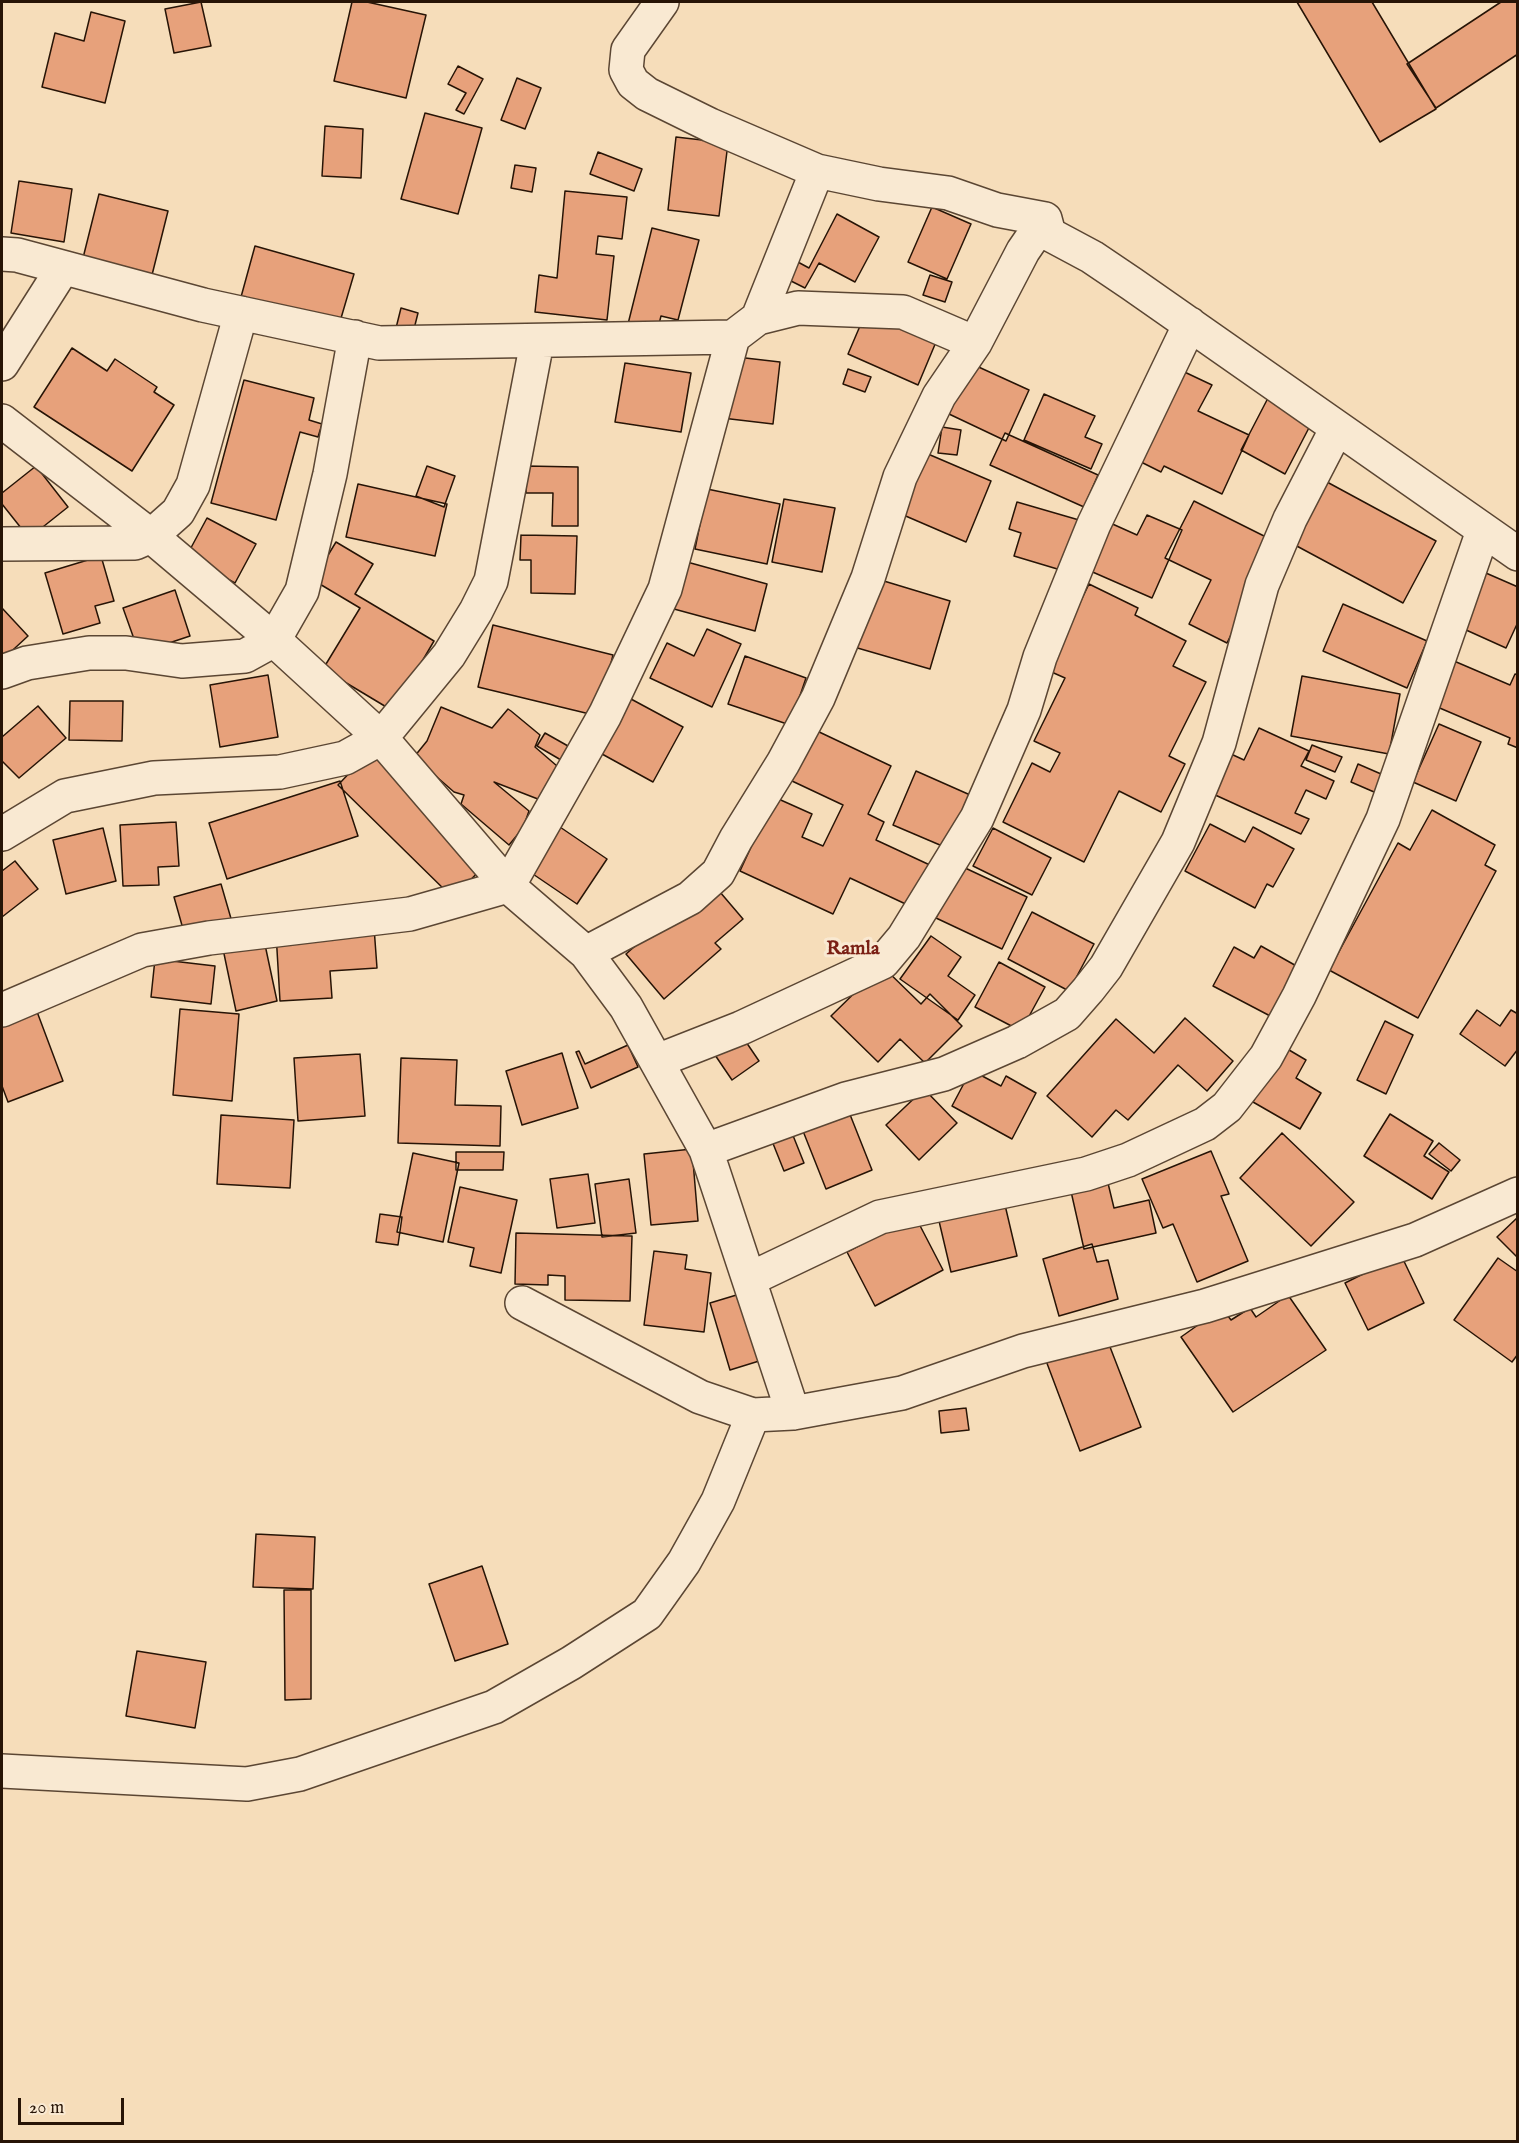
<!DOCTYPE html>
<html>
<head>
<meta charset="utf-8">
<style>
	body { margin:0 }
	#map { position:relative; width:1519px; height:2143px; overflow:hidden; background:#f6ddba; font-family:"IM FELL English",serif }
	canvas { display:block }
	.frame { position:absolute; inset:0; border:3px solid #271406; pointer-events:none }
	.scale { position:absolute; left:18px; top:2098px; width:106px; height:27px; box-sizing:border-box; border:3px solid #271406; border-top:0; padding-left:8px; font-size:18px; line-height:21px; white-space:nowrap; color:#271406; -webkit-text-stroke:4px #f9e9d2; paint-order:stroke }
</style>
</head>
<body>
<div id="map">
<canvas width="1519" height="2143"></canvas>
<div class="frame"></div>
<div class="scale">20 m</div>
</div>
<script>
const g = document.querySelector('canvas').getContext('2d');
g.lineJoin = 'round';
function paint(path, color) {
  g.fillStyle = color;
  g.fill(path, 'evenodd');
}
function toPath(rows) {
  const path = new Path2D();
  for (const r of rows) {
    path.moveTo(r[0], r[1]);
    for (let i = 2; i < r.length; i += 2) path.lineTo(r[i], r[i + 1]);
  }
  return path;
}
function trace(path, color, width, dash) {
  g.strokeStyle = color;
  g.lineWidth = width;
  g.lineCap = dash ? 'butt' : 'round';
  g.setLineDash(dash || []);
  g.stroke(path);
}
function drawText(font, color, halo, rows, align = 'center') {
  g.font = font + ' "IM FELL English",serif';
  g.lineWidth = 6;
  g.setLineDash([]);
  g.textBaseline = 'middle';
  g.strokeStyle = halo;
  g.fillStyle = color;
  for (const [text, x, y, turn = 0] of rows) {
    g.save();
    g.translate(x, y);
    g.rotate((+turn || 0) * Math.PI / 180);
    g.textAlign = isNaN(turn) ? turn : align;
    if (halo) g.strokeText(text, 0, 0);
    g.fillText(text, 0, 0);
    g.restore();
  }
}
const building = toPath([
	[201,2,211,46,174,53,165,9,201,2],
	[352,2,367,2,426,15,406,98,334,81,352,2],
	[1297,2,1372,2,1436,109,1380,142,1297,2],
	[1501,2,1518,2,1518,54,1436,108,1407,64,1501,2],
	[91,12,125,21,105,103,42,87,55,33,84,41,91,12],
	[458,66,483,79,464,114,456,110,466,93,448,84,458,66],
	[517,78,541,88,525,129,501,120,517,78],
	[425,113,482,128,458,214,401,199,425,113],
	[325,126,363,129,361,178,322,176,325,126],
	[676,137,728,143,719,216,668,210,676,137],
	[598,152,642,169,634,191,590,174,598,152],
	[515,165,536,168,532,192,511,188,515,165],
	[19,181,72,189,64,242,11,233,19,181],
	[565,191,627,197,622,239,598,236,596,254,614,256,607,320,535,312,539,275,557,278,565,191],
	[99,194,168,211,150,283,81,266,99,194],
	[932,207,971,224,947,279,908,262,932,207],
	[837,214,879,237,855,282,819,263,805,288,787,279,796,261,809,268,837,214],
	[652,228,699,240,678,320,661,316,657,332,628,324,652,228],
	[255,246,354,274,339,325,241,297,255,246],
	[930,275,952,282,945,302,923,295,930,275],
	[401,308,418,313,413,333,396,328,401,308],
	[866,312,936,342,918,385,848,354,866,312],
	[72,348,107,371,115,359,157,387,154,392,174,405,132,471,34,407,72,348],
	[728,356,780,362,773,424,722,418,728,356],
	[625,363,691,373,681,432,615,422,625,363],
	[972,364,1029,390,1006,441,949,414,972,364],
	[1176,368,1212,385,1198,411,1249,435,1222,494,1164,466,1161,472,1133,458,1176,368],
	[848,369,871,377,865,392,843,384,848,369],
	[244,380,314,398,309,420,322,424,318,437,300,432,276,520,211,503,244,380],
	[1044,394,1095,416,1085,437,1102,444,1091,469,1024,440,1044,394],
	[1268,398,1312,422,1285,474,1241,450,1268,398],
	[942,427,961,430,957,455,938,453,942,427],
	[1005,433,1098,475,1084,507,990,465,1005,433],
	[928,454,991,481,966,542,901,514,928,454],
	[36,466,68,507,29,538,2,504,2,493,36,466],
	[427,466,455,476,444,507,416,496,427,466],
	[526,466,578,467,578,526,552,526,553,493,526,493,526,466],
	[1327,482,1436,541,1403,603,1293,544,1327,482],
	[358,484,447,504,435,556,346,537,358,484],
	[707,489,780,504,767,564,695,549,707,489],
	[784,499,835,508,822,572,772,562,784,499],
	[1194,501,1276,542,1227,643,1189,624,1211,580,1165,558,1194,501],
	[1017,502,1079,520,1064,571,1014,556,1021,533,1009,529,1017,502],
	[1147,515,1182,530,1152,598,1088,570,1108,522,1137,535,1147,515],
	[207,518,256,544,235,583,186,557,207,518],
	[521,535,577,536,575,594,531,593,531,560,520,560,521,535],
	[336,542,373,564,355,594,434,641,393,711,323,669,360,608,313,580,336,542],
	[101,556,114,601,95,606,100,623,63,634,45,573,101,556],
	[687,562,767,584,755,631,674,609,687,562],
	[1479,570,1518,587,1518,622,1506,648,1455,625,1479,570],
	[874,578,950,601,930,669,854,647,874,578],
	[1089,584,1138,608,1135,615,1186,641,1173,666,1206,682,1169,756,1185,764,1161,812,1119,791,1084,862,1003,822,1032,763,1050,772,1060,753,1034,741,1065,678,1047,670,1089,584],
	[175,590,190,636,139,653,123,608,175,590],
	[1343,604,1427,641,1407,688,1323,651,1343,604],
	[2,608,28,636,2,660,2,608],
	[493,625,613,655,598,716,478,687,493,625],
	[707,629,741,644,712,707,650,678,667,643,694,656,707,629],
	[745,656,806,678,790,725,728,704,745,656],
	[1454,661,1510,685,1515,674,1518,675,1518,748,1508,744,1510,738,1435,706,1454,661],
	[268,675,278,737,220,747,210,685,268,675],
	[1302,676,1400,694,1389,754,1291,736,1302,676],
	[631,699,683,727,653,782,602,754,631,699],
	[70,701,123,701,122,741,69,740,70,701],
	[38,706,66,738,19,778,2,761,2,737,38,706],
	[441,707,492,728,508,709,511,711,540,735,535,747,557,766,543,801,494,782,529,811,523,828,509,845,461,804,464,795,454,792,414,757,427,741,441,707],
	[1439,724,1481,742,1456,801,1413,782,1439,724],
	[1259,728,1309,751,1301,766,1334,781,1326,799,1306,790,1295,813,1309,819,1301,834,1213,794,1231,754,1244,760,1259,728],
	[815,730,891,766,868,814,884,822,876,840,932,866,912,907,850,878,833,914,740,871,774,797,812,814,802,837,823,846,843,805,792,781,815,730],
	[545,733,568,746,561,760,537,746,545,733],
	[1312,745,1342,757,1335,772,1306,760,1312,745],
	[375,746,485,865,453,898,338,785,375,746],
	[1358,764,1388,777,1381,795,1351,782,1358,764],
	[916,771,977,798,954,851,893,825,916,771],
	[340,781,358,836,227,879,209,823,340,781],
	[1432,810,1495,845,1485,865,1496,871,1418,1018,1329,970,1398,843,1410,850,1432,810],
	[176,822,179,866,158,867,159,885,123,886,120,825,176,822],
	[1210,824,1245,842,1253,827,1294,849,1273,887,1267,884,1255,908,1185,871,1210,824],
	[557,825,607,859,577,904,527,870,557,825],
	[103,828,116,881,66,894,53,840,103,828],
	[993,828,1051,858,1032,895,973,866,993,828],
	[15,861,38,889,2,917,2,871,15,861],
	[963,867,1027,897,1002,949,936,918,963,867],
	[221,884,232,922,185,936,174,897,221,884],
	[714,885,743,919,715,943,721,949,664,999,626,954,678,908,714,885],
	[1032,912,1094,944,1069,991,1008,959,1032,912],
	[374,927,377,968,330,971,332,998,280,1001,276,933,374,927],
	[931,936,961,957,948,976,975,995,958,1020,900,979,931,936],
	[264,940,277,1001,236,1011,223,949,264,940],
	[1261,946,1300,968,1274,1018,1213,986,1234,947,1254,958,1261,946],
	[155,959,215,966,211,1004,151,997,155,959],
	[999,962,1045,987,1021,1031,975,1007,999,962],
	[882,966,921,1004,930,994,962,1026,925,1063,900,1039,878,1062,831,1016,882,966],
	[36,1009,63,1081,8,1102,2,1086,2,1022,36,1009],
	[180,1009,239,1014,232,1101,173,1095,180,1009],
	[1477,1010,1500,1026,1511,1010,1518,1014,1518,1049,1505,1066,1460,1034,1477,1010],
	[1185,1018,1233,1061,1207,1091,1178,1065,1128,1120,1116,1110,1092,1137,1047,1096,1116,1019,1154,1053,1185,1018],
	[1385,1021,1413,1035,1386,1094,1357,1080,1385,1021],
	[742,1036,759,1061,732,1080,715,1055,742,1036],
	[628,1045,638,1067,591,1088,576,1052,579,1051,585,1064,628,1045],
	[1284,1047,1306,1060,1296,1078,1321,1093,1300,1129,1253,1102,1284,1047],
	[562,1053,578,1108,522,1125,506,1071,562,1053],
	[360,1054,365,1116,298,1121,294,1058,360,1054],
	[401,1058,457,1060,455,1105,501,1106,500,1146,398,1143,401,1058],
	[971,1070,1001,1086,1006,1076,1036,1093,1012,1139,952,1106,971,1070],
	[924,1089,957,1123,919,1160,886,1125,924,1089],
	[849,1112,872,1170,826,1189,803,1131,849,1112],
	[1390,1114,1433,1141,1424,1156,1449,1172,1432,1199,1364,1156,1390,1114],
	[221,1115,294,1120,290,1188,217,1184,221,1115],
	[792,1133,804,1163,784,1171,772,1141,792,1133],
	[1282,1133,1354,1202,1311,1246,1240,1178,1282,1133],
	[1439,1143,1460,1160,1451,1171,1429,1154,1439,1143],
	[692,1149,698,1221,651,1225,644,1154,692,1149],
	[1211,1151,1229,1194,1221,1196,1248,1261,1197,1282,1173,1224,1163,1228,1142,1179,1211,1151],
	[456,1152,504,1152,503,1170,456,1170,456,1152],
	[413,1153,459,1163,443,1242,397,1232,413,1153],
	[588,1174,595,1223,557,1228,550,1179,588,1174],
	[629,1179,636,1233,602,1237,595,1184,629,1179],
	[1107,1179,1114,1208,1149,1200,1156,1233,1084,1249,1070,1187,1107,1179],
	[460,1187,517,1200,501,1273,470,1266,474,1248,448,1242,460,1187],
	[1005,1205,1017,1256,951,1272,939,1221,1005,1205],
	[380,1214,402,1217,398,1245,376,1242,380,1214],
	[915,1216,943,1270,875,1306,847,1252,915,1216],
	[1518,1217,1518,1258,1497,1237,1518,1217],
	[516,1233,632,1236,630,1301,565,1300,565,1276,548,1275,548,1285,515,1284,516,1233],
	[1092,1244,1097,1262,1108,1260,1118,1299,1059,1316,1043,1259,1092,1244],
	[654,1251,687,1255,685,1269,711,1273,704,1332,644,1325,654,1251],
	[1401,1255,1424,1303,1368,1330,1345,1283,1401,1255],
	[1498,1258,1518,1272,1518,1354,1512,1362,1454,1320,1498,1258],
	[753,1290,772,1357,730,1370,710,1303,753,1290],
	[1288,1295,1326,1350,1233,1412,1181,1337,1222,1308,1231,1320,1250,1308,1256,1317,1288,1295],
	[1105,1334,1141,1427,1080,1451,1045,1358,1105,1334],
	[966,1408,969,1430,941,1433,939,1411,966,1408],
	[256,1534,315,1537,313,1589,253,1587,256,1534],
	[482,1566,508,1644,455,1661,429,1584,482,1566],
	[284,1590,311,1590,311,1699,285,1700,284,1590],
	[137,1651,206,1662,195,1728,126,1716,137,1651]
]);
paint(building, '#e7a17b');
trace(building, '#271406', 1.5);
const minor = toPath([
	[662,2,628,50,626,70,633,83,647,94,710,125,817,171,879,184,948,193,997,210,1045,219],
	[1045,219,1049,234,1092,257,1132,284,1518,554],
	[2,254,17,255,203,305,379,343,733,337,758,318,798,308,903,312,975,343],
	[758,318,817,171],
	[2,364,63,268],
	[2,421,151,536,274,640,381,738,508,886,586,953,626,1007,706,1150,793,1413],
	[2,544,135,543,151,536,178,512,193,485,241,313],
	[2,672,27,663,89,653,126,653,182,661,245,656,274,640,302,591,330,474,355,337],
	[2,834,65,796,154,778,280,772,345,758,381,738,449,655,476,611,491,581,537,342],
	[586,953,690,898,718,873,736,839,783,763,818,698,868,578,900,477,939,396,975,343,1023,251,1045,219],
	[2,1010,142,950,209,938,410,914,508,886,605,715,665,589,733,337],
	[657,1061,741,1028,883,962,904,937,977,818,1024,710,1040,657,1094,524,1190,324],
	[706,1150,846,1099,944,1074,1017,1042,1067,1014,1088,990,1106,967,1178,842,1219,743,1262,585,1290,519,1337,428],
	[750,1279,880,1217,1086,1174,1128,1160,1205,1124,1227,1107,1266,1057,1299,996,1383,819,1483,531],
	[522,1303,700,1397,753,1415,793,1413,902,1393,1023,1351,1205,1306,1415,1240,1518,1194],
	[2,1771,247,1784,300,1774,494,1707,571,1663,647,1614,684,1562,718,1501,753,1415]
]);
trace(minor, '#5b4633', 36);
trace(minor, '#f9e9d2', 33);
drawText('bold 20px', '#7a1f14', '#f9e9d2', [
	["Ramla",853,950]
]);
</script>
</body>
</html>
